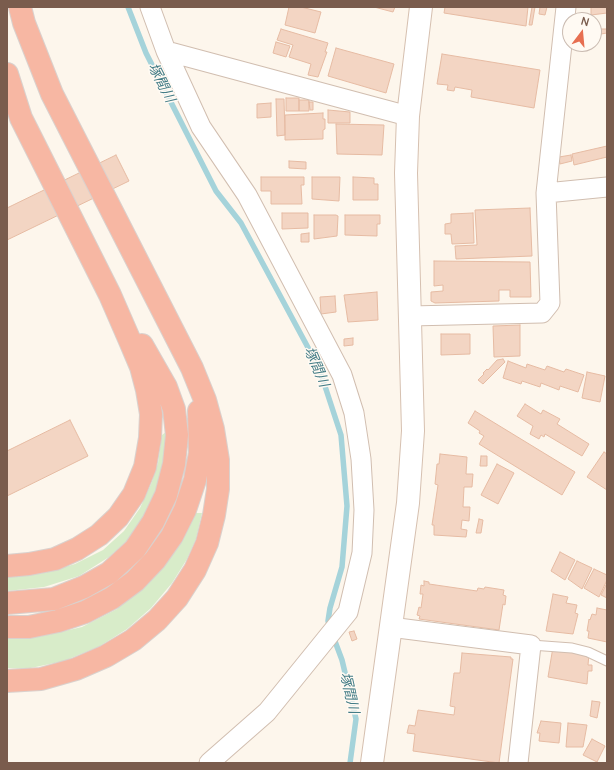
<!DOCTYPE html>
<html>
<head>
<meta charset="utf-8">
<style>
	body { margin:0 }
	#map { position:relative; width:614px; height:770px; overflow:hidden; background:#fdf6ec; font-family:Manrope,sans-serif }
	canvas { display:block }
	.frame { position:absolute; inset:0; border:8px solid #7a5c4d; pointer-events:none }
	.north { position:absolute; left:562px; top:12px; width:40px; height:40px; box-sizing:border-box; background:#fffaf3; border:1px solid #cabbb1; border-radius:50%; rotate:16deg; font-size:11px; font-weight:700; line-height:16px; text-align:center; color:#7a5c4d }
	.north::after { content:''; display:block; margin:auto; width:14px; height:18px; background:#e76f51; clip-path:polygon(50% 0,100% 100%,50% 72%,0 100%) }
</style>
</head>
<body>
<div id="map">
<canvas width="614" height="770"></canvas>
<div class="frame"></div>
<div class="north">N</div>
</div>
<script>
const g = document.querySelector('canvas').getContext('2d');
g.lineJoin = 'round';
function paint(path, color) {
  g.fillStyle = color;
  g.fill(path, 'evenodd');
}
function toPath(rows) {
  const path = new Path2D();
  for (const r of rows) {
    path.moveTo(r[0], r[1]);
    for (let i = 2; i < r.length; i += 2) path.lineTo(r[i], r[i + 1]);
  }
  return path;
}
function trace(path, color, width, dash) {
  g.strokeStyle = color;
  g.lineWidth = width;
  g.lineCap = dash ? 'butt' : 'round';
  g.setLineDash(dash || []);
  g.stroke(path);
}
function drawText(font, color, halo, rows, align = 'center') {
  g.font = font + ' Manrope,"Noto Sans JP",sans-serif';
  g.lineWidth = 3;
  g.setLineDash([]);
  g.textBaseline = 'middle';
  g.strokeStyle = halo;
  g.fillStyle = color;
  for (const [text, x, y, turn = 0] of rows) {
    g.save();
    g.translate(x, y);
    g.rotate((+turn || 0) * Math.PI / 180);
    g.textAlign = isNaN(turn) ? turn : align;
    if (halo) g.strokeText(text, 0, 0);
    g.fillText(text, 0, 0);
    g.restore();
  }
}
paint(toPath([
	[166,432,163,474,147,515,131,537,109,557,79,576,44,587,7,591,7,576,44,573,75,564,103,550,124,531,140,508,151,484,158,463,162,435],
	[192,513,202,513,196,539,187,559,172,583,151,608,127,629,100,646,64,661,26,669,7,668,7,639,38,637,82,627,117,609,144,586,167,562]
]), '#d8ecc9');
trace(toPath([
	[128,7,146,53,216,191,241,223,319,368,341,435,347,506,342,567,330,608,328,621,330,628],
	[333,636,342,660,356,719,350,763]
]), '#a5d3da', 5.5);
const building = toPath([
	[289,7,301,7,321,12,315,33,285,25,289,7],
	[374,7,395,7,393,12,374,7],
	[445,7,528,7,526,26,444,13,445,7],
	[532,7,535,7,532,25,529,25,532,7],
	[540,7,547,7,545,15,539,14,540,7],
	[591,7,607,7,607,13,591,15,591,7],
	[594,25,599,25,599,34,594,34,594,25],
	[281,29,328,43,325,52,327,52,318,77,308,75,311,64,289,57,293,45,277,40,281,29],
	[601,29,607,29,607,33,601,34,601,29],
	[276,42,290,46,286,57,273,53,276,42],
	[336,48,394,64,386,93,328,76,336,48],
	[442,54,540,70,534,108,471,97,472,90,455,87,454,91,447,90,448,85,437,84,442,54],
	[286,98,299,98,299,111,286,111,286,98],
	[276,99,284,99,285,135,277,136,276,99],
	[299,100,309,100,309,111,299,111,299,100],
	[309,102,313,102,313,110,310,110,309,102],
	[271,103,271,117,257,118,257,104,271,103],
	[328,110,350,112,350,123,328,123,328,110],
	[323,113,323,119,325,119,325,129,323,130,323,139,285,140,285,115,323,113],
	[336,124,384,125,382,155,337,154,336,124],
	[607,146,607,157,574,165,572,154,607,146],
	[116,155,129,181,7,240,7,208,116,155],
	[571,155,572,161,560,164,559,157,571,155],
	[289,161,306,162,306,169,289,168,289,161],
	[261,177,304,177,304,185,301,185,302,204,271,204,271,191,261,191,261,177],
	[312,177,340,177,339,201,312,199,312,177],
	[353,177,374,178,374,184,378,184,378,200,353,200,353,177],
	[530,208,532,256,456,259,455,246,477,245,475,210,530,208],
	[282,213,308,213,308,228,282,229,282,213],
	[473,213,474,243,452,244,451,234,445,234,445,224,451,223,451,214,473,213],
	[314,215,336,215,338,216,337,236,314,239,314,215],
	[345,215,380,215,380,224,377,224,377,236,345,235,345,215],
	[309,233,309,242,301,242,301,234,309,233],
	[434,261,530,262,531,297,510,297,510,290,499,290,499,301,435,303,431,301,431,292,443,291,443,285,434,286,434,261],
	[377,292,378,320,348,322,344,295,377,292],
	[335,296,336,312,321,314,320,297,335,296],
	[520,325,520,356,494,357,493,326,520,325],
	[441,334,470,334,470,354,441,355,441,334],
	[353,338,353,345,344,346,344,339,353,338],
	[503,359,505,362,483,384,478,380,484,374,483,373,487,369,488,370,497,360,503,359],
	[508,361,526,368,527,364,545,370,547,366,564,372,566,369,584,375,578,392,560,386,559,390,541,383,540,387,522,381,521,384,503,378,508,361],
	[587,372,605,376,600,402,582,398,587,372],
	[525,404,541,414,543,410,560,419,557,424,589,444,582,456,545,434,544,437,541,435,539,439,530,434,533,426,517,416,525,404],
	[475,411,575,472,562,495,479,444,484,436,479,433,480,431,468,423,475,411],
	[70,420,88,456,7,496,7,451,70,420],
	[604,452,607,454,607,490,587,477,604,452],
	[440,454,467,457,466,474,473,474,472,487,464,487,463,507,470,507,469,521,462,520,461,529,467,530,466,537,434,535,434,525,432,525,438,485,435,484,437,464,439,464,440,454],
	[481,456,487,456,487,466,480,466,481,456],
	[497,464,514,473,498,504,481,495,497,464],
	[479,519,483,520,481,533,476,533,479,519],
	[560,552,575,560,565,580,551,571,560,552],
	[577,561,592,568,582,589,568,579,577,561],
	[594,569,607,575,607,580,599,597,584,588,594,569],
	[424,581,429,582,429,584,477,591,478,588,484,589,485,587,504,590,503,595,506,596,505,605,503,604,499,630,419,619,420,616,417,615,419,607,421,608,423,594,420,594,421,585,424,586,424,581],
	[607,583,607,598,601,595,607,583],
	[553,594,568,597,566,603,577,605,575,613,578,614,573,634,546,631,553,594],
	[597,608,607,610,607,642,588,638,589,631,587,631,589,619,590,620,592,614,596,615,597,608],
	[354,631,357,639,352,641,349,632,354,631],
	[553,647,589,654,588,665,592,665,592,671,588,671,587,684,548,677,553,647],
	[462,653,511,657,511,659,513,659,499,763,413,751,415,734,407,733,409,725,415,726,418,710,454,715,455,707,450,706,454,673,460,673,462,653],
	[592,701,600,702,597,718,590,716,592,701],
	[541,721,561,723,559,743,539,741,540,733,537,733,541,721],
	[568,723,587,725,583,747,566,747,568,723],
	[592,739,605,746,597,762,583,755,592,739]
]);
paint(building, '#f3d5c3');
trace(building, '#e6bba3', 1);
const lane = toPath([
	[531,645,572,648,588,652,607,661]
]);
const street = toPath([
	[150,7,166,51,201,127,247,195,342,375,354,413,361,459,364,510,362,553,348,612,267,712,209,763],
	[566,7,546,193,607,187],
	[166,51,408,116],
	[410,316,542,313,550,303,546,193],
	[390,627,531,645,518,763]
]);
const secondary = toPath([
	[372,763,408,503,413,431,406,173,408,116,421,7]
]);
const highway = toPath([
	[7,74,21,118,110,295,130,341,141,367,147,390,151,414,150,438,145,467,134,494,118,517,99,535,77,549,55,559,29,564,7,566],
	[7,603,54,599,84,587,109,573,135,549,153,522,166,495,174,464,177,435,174,409,166,387,142,345],
	[7,627,29,627,58,621,85,612,112,598,135,581,155,560,172,536,185,510,195,480,200,453,199,411],
	[7,681,41,679,76,669,106,656,133,640,157,620,177,598,195,570,207,543,214,515,218,489,218,460,213,429,205,400,192,368,52,94,24,23,20,7]
]);
trace(lane, '#d1beb0', 11);
trace(street, '#d1beb0', 21);
trace(secondary, '#d6c0b0', 24);
trace(highway, '#dad1cd', 24);
trace(lane, '#fff', 9);
trace(street, '#fff', 19);
trace(secondary, '#fff', 22);
trace(highway, '#f7b7a3', 22);
drawText('italic 14px', '#437c86', '#fffaf3', [
	["塚間川",161,83,63],
	["塚間川",316,367,67],
	["塚間川",349,693,77]
]);
</script>
</body>
</html>
